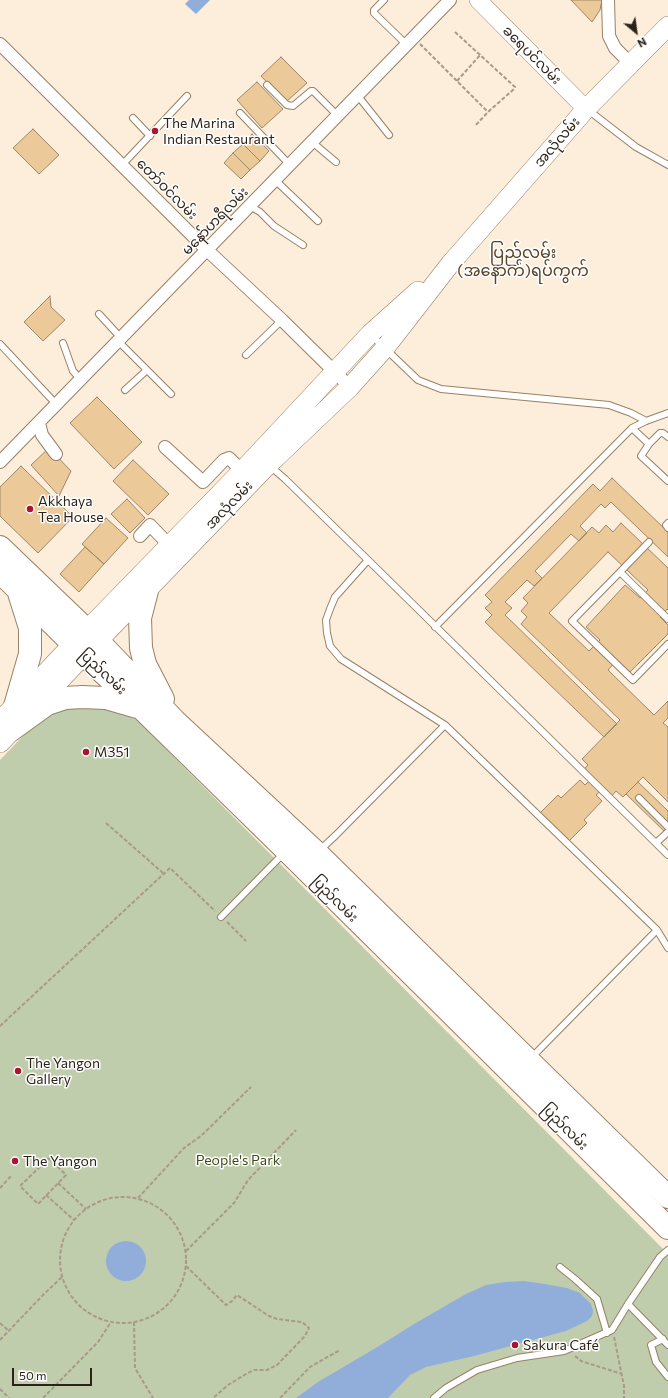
<!DOCTYPE html>
<html>
<head>
<meta charset="utf-8">
<style>
	body { margin:0 }
	#map { position:relative; width:668px; height:1398px; overflow:hidden; background:#fdeddb; font-family:Commissioner,sans-serif }
	canvas { display:block }
	.north { position:absolute; left:616px; top:12px; width:40px; height:40px; -webkit-text-stroke:3px #fff; paint-order:stroke; rotate:151deg; font-size:11px; font-weight:700; line-height:16px; text-align:center; color:#2c2318 }
	.north::after { content:''; display:block; margin:auto; width:14px; height:18px; background:#2c2318; clip-path:polygon(50% 0,100% 100%,50% 72%,0 100%) }
	.scale { position:absolute; left:12px; top:1368px; width:80px; height:18px; box-sizing:border-box; border:2px solid #2c2318; border-top:0; padding-left:5px; font-size:12px; line-height:14px; white-space:nowrap; color:#2c2318; -webkit-text-stroke:3px #fff; paint-order:stroke }
</style>
</head>
<body>
<div id="map">
<canvas width="668" height="1398"></canvas>
<div class="north">N</div>
<div class="scale">50 m</div>
</div>
<script>
const g = document.querySelector('canvas').getContext('2d');
g.lineJoin = 'round';
function paint(path, color) {
  g.fillStyle = color;
  g.fill(path, 'evenodd');
}
function toPath(rows) {
  const path = new Path2D();
  for (const r of rows) {
    if (r.length === 3) {
      path.moveTo(r[0] + r[2], r[1]);
      path.arc(r[0], r[1], r[2], 0, 2 * Math.PI);
      continue;
    }
    path.moveTo(r[0], r[1]);
    for (let i = 2; i < r.length; i += 2) path.lineTo(r[i], r[i + 1]);
  }
  return path;
}
function trace(path, color, width, dash) {
  g.strokeStyle = color;
  g.lineWidth = width;
  g.lineCap = dash ? 'butt' : 'round';
  g.setLineDash(dash || []);
  g.stroke(path);
}
function drawText(font, color, halo, rows, align = 'center') {
  g.font = font + ' Commissioner,"Noto Sans Myanmar",sans-serif';
  g.lineWidth = 3;
  g.setLineDash([]);
  g.textBaseline = 'middle';
  g.strokeStyle = halo;
  g.fillStyle = color;
  for (const [text, x, y, turn = 0] of rows) {
    g.save();
    g.translate(x, y);
    g.rotate((+turn || 0) * Math.PI / 180);
    g.textAlign = isNaN(turn) ? turn : align;
    if (halo) g.strokeText(text, 0, 0);
    g.fillText(text, 0, 0);
    g.restore();
  }
}
paint(toPath([
	[95,703,137,720,668,1254,668,1398,0,1398,0,760,48,710]
]), '#c0cdac');
paint(toPath([
	[189,0,210,0,196,14,185,4],
	[126,1261,20],
	[524,1281,545,1284,567,1288,580,1293,591,1304,593,1311,592,1316,587,1321,566,1331,474,1356,426,1367,410,1375,388,1398,296,1398,318,1382,379,1346,414,1324,466,1294,486,1285,505,1282]
]), '#91aedb');
const building = toPath([
	[571,0,602,0,600,10,592,22,571,0],
	[281,57,307,83,286,102,261,76,281,57],
	[257,82,283,109,262,128,237,100,257,82],
	[33,129,59,155,39,174,13,148,33,129],
	[252,134,269,151,260,161,243,144,252,134],
	[243,144,260,161,250,170,233,153,243,144],
	[233,153,250,170,241,179,224,163,233,153],
	[50,296,51,307,65,320,43,341,24,322,50,296],
	[97,397,142,442,114,469,70,423,97,397],
	[49,448,71,471,59,496,31,465,49,448],
	[133,460,169,494,148,515,113,481,133,460],
	[21,466,73,517,38,553,0,516,0,487,21,466],
	[612,478,668,532,668,557,611,502,605,508,601,504,580,526,587,533,579,541,571,534,535,571,542,578,534,586,527,580,505,602,512,608,505,615,617,724,604,737,485,622,492,615,485,608,492,602,485,595,593,484,600,491,612,478],
	[127,499,145,518,130,533,111,514,127,499],
	[106,518,128,538,104,564,82,544,106,518],
	[621,523,668,568,668,610,667,609,660,617,668,625,668,634,630,672,617,660,608,670,654,715,668,701,668,718,663,723,668,727,668,802,643,777,623,797,616,791,610,798,602,790,596,795,602,801,584,820,587,823,569,841,540,813,558,795,561,798,580,780,585,785,591,779,582,771,588,765,582,759,620,720,521,624,527,617,521,611,528,603,523,598,592,527,599,533,606,525,613,532,621,523],
	[608,552,648,590,640,598,625,585,586,627,600,640,589,651,549,613,608,552],
	[85,547,104,564,79,592,60,574,85,547],
	[638,782,668,811,668,835,626,794,638,782]
]);
paint(building, '#ebc999');
trace(building, '#9d876a', 1);
const lane = toPath([
	[384,0,374,10,374,13,407,45],
	[267,85,287,105,293,106,311,91,313,91,338,116],
	[358,96,389,135],
	[588,110,636,147,668,165],
	[240,113,290,165],
	[133,118,150,136],
	[312,142,336,162],
	[122,165,187,96],
	[275,180,318,221],
	[250,206,260,212,274,226,303,245],
	[99,314,121,338],
	[371,335,418,380,441,389,609,405,631,413,646,421],
	[118,341,171,394],
	[63,343,73,371,81,380],
	[0,344,57,405],
	[246,355,282,320],
	[125,390,147,370],
	[632,428,649,444],
	[668,437,663,433,660,433,649,444,641,456,668,481],
	[270,466,285,479,368,560,668,855],
	[668,523,666,525,668,528],
	[368,560,335,597,330,609,326,620,327,633,330,646,341,659,445,725,657,930,668,948],
	[620,572,649,542],
	[668,619,620,572,572,621,633,680,668,644],
	[435,627,632,428,646,421,668,413],
	[639,798,668,827],
	[656,843,668,832],
	[320,850,336,835,445,725],
	[221,917,284,853],
	[532,1057,657,930],
	[560,1267,575,1279,597,1299,607,1333],
	[628,1304,668,1345],
	[663,1339,651,1345,656,1362,668,1377],
	[434,1398,446,1388,477,1370,517,1358,564,1351,612,1330,628,1304,660,1257,668,1250]
]);
const street = toPath([
	[608,0,609,36,615,48,631,64],
	[0,44,207,250,282,320,350,387],
	[39,423,42,435,56,454],
	[165,447,203,482,224,460,229,458,242,471],
	[0,462,450,0],
	[140,536,150,525,170,546]
]);
const secondary = toPath([
	[478,0,586,109]
]);
const primary = toPath([
	[86,631,242,471,370,334,418,291],
	[98,641,268,465,350,387,385,348,451,263,586,109,668,26],
	[0,721,73,644],
	[0,743,84,655]
]);
const highway = toPath([
	[0,547,98,641,175,721,317,853,668,1197],
	[0,572,84,655,141,708,286,850,668,1228],
	[147,591,140,618,141,648,145,664,163,699],
	[15,706,30,654,30,628,19,593],
	[11,730,47,704,65,698,82,697,106,698,137,707]
]);
trace(lane, '#988165', 8);
trace(street, '#988165', 14);
trace(secondary, '#988165', 18);
trace(primary, '#988165', 20);
trace(highway, '#988165', 24);
trace(toPath([
	[455,32,515,87,514,89,488,112,475,126],
	[420,44,488,112],
	[457,81,481,54],
	[106,823,163,873],
	[227,922,246,941],
	[0,1026,170,868,215,911],
	[49,1158,66,1175,38,1204,20,1186,49,1158],
	[58,1183,86,1209],
	[0,1188,11,1176],
	[46,1195,74,1220],
	[123,1260,63],
	[138,1198,184,1148,201,1136,251,1087],
	[186,1251,234,1203,248,1180,296,1130],
	[186,1266,226,1305,232,1301,237,1295,269,1316,277,1319,302,1322,309,1328,305,1336,277,1365,267,1370,254,1370,246,1374,228,1385,213,1398],
	[134,1322,135,1368,153,1398],
	[0,1323,9,1331],
	[614,1337,624,1386,624,1398],
	[0,1340,44,1294,62,1277],
	[575,1356,581,1361,622,1374],
	[0,1389,9,1398],
	[43,1398,98,1342,111,1322],
	[280,1398,310,1367,340,1350]
]), '#a79a8b', 2, [4, 2]);
trace(lane, '#fff', 6);
trace(street, '#fff', 12);
trace(secondary, '#fff', 17);
trace(primary, '#fff', 19);
trace(highway, '#fff', 22);
for (const [x, y, r, color] of [
	[155,131,4,"#aa142f"],
	[30,509,4,"#aa142f"],
	[86,752,4,"#aa142f"],
	[18,1071,4,"#aa142f"],
	[15,1161,4,"#aa142f"],
	[515,1345,4,"#aa142f"]
]) {
  const dot = new Path2D();
  dot.arc(x, y, r, 0, 2 * Math.PI);
  g.fillStyle = color;
  g.fill(dot);
  trace(dot, '#fff', 1.5);
}
drawText('14px', '#2c2318', '#fff', [
	["ခရေပင်လမ်း",532,55,45],
	["အလုံလမ်း",557,142,-49],
	["တော်ဝင်လမ်း",167,189,45],
	["မနော်ဟရီလမ်း",215,221,-46],
	["အလုံလမ်း",229,505,-46],
	["ပြည်လမ်း",103,672,43],
	["ပြည်လမ်း",335,899,45],
	["ပြည်လမ်း",565,1127,45]
]);
drawText('14px', '#2c2318', '#fff', [
	["The Marina",163,123],
	["Indian Restaurant",163,139],
	["Akkhaya",38,501],
	["Tea House",38,517],
	["M351",94,752],
	["The Yangon",26,1063],
	["Gallery",26,1079],
	["The Yangon",23,1161],
	["Sakura Café",523,1345]
], 'left');
drawText('14px', '#3c4e16', '#fff', [
	["People's Park",238,1160]
]);
drawText('16px', '#574127', '#fff', [
	["ပြည်လမ်း",523,253],
	["(အနောက်)ရပ်ကွက်",523,271]
]);
</script>
</body>
</html>
